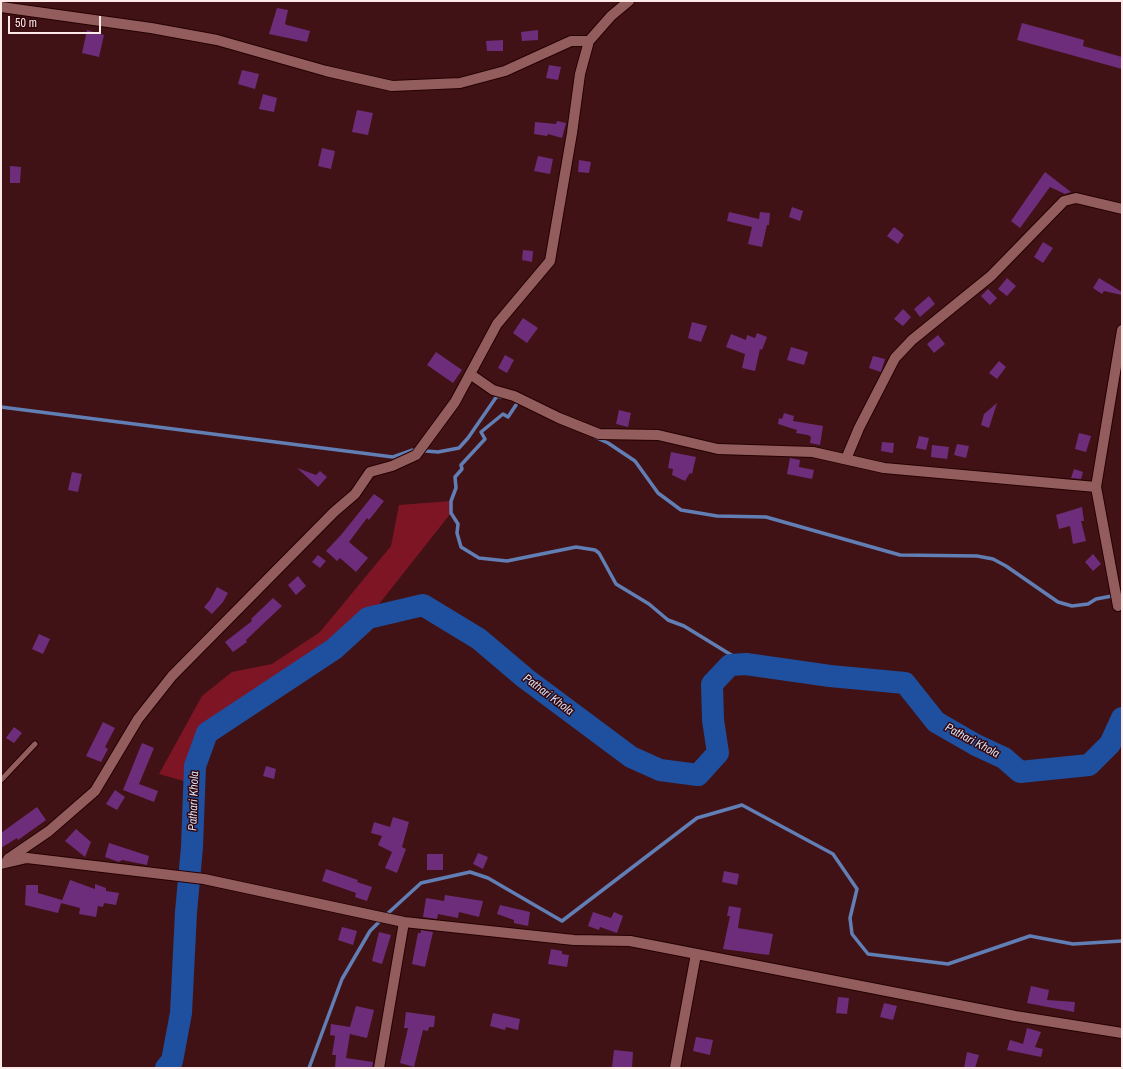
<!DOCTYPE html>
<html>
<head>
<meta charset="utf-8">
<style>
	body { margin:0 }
	#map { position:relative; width:1123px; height:1069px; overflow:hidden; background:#411215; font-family:"Archivo Narrow",sans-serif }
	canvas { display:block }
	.frame { position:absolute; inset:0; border:2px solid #fce9e8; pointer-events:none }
	.scale { position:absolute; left:8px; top:16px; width:93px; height:18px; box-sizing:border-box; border:2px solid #fce9e8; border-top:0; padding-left:5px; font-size:12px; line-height:14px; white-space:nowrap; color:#fce9e8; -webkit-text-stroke:3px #35070c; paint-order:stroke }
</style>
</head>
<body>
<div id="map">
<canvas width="1123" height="1069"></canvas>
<div class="frame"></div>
<div class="scale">50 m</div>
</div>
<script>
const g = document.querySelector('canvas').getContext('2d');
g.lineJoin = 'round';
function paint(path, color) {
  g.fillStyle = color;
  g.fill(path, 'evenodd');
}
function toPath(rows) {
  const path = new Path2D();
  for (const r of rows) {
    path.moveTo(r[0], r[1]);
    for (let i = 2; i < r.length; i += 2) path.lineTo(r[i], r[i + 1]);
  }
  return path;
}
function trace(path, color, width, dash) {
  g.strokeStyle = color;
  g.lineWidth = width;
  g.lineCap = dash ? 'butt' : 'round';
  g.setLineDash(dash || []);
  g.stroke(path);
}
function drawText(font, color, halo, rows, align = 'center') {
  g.font = font + ' "Archivo Narrow",sans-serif';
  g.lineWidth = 3;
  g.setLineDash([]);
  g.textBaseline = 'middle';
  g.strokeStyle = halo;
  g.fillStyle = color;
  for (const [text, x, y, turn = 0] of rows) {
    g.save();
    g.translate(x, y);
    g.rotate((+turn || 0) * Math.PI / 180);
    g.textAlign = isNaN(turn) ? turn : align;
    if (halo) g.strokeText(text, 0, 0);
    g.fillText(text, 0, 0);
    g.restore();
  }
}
paint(toPath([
	[451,501,451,513,368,618,334,649,207,733,195,766,194,784,159,774,202,696,232,672,272,664,320,632,391,546,399,505]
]), '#7e1524');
trace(toPath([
	[1,407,393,457,413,450,438,452,459,448,468,438,497,396,501,397],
	[595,437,608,443,635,461,658,493,681,510,717,516,766,517,900,555,977,556,993,559,1006,566,1058,602,1072,606,1088,604,1096,599,1112,596,1122,596],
	[451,513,458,524,457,533,461,547,479,558,507,561,576,547,595,550,599,553,616,584,649,604,668,620,684,626,746,664],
	[451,513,451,501,456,488,455,477,462,469,461,465,485,439,481,432,503,414,508,417,518,402],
	[386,915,421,883,470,872,488,878,562,921,697,818,742,805,833,854,857,889,850,918,852,934,868,954,948,964,1030,936,1073,944,1122,941],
	[309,1068,342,979,370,931,381,920]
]), '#617eb5', 3.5);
trace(toPath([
	[166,1068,172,1061,181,1013,186,912,192,847,195,766,207,733,334,649,368,618,423,605,479,639,525,678,631,757,660,770,698,775,718,753,713,720,712,684,730,665,746,664,830,676,905,683,936,722,976,745,1004,758,1020,772,1089,765,1110,744,1122,718]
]), '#1f509f', 22);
paint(toPath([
	[277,8,288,10,285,24,287,25,310,31,307,42,269,34],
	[1022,23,1084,40,1083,46,1122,57,1122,69,1017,40],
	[87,30,104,35,99,57,82,53],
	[538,30,538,40,522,41,521,32],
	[503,40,503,51,487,51,486,41],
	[549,65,561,67,558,80,546,78],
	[242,70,259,74,255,89,238,84],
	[263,94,277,98,274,112,259,109],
	[357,110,373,113,368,135,352,132],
	[557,121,566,123,562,138,548,134,547,136,534,134,535,122,556,124],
	[322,148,335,151,331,169,318,166],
	[538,156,553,159,550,174,534,171],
	[579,160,591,162,589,173,578,172],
	[10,166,21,167,20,183,10,183],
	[1045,172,1071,192,1065,194,1050,187,1020,228,1011,221],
	[792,207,803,211,800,221,789,217],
	[729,212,759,219,760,212,770,213,769,225,767,225,762,247,748,244,752,227,727,221],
	[894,227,904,235,898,244,887,236],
	[1043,242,1053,248,1043,263,1034,257],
	[523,250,533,251,532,262,522,260],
	[1007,278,1016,286,1007,296,998,289],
	[1099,278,1122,292,1122,295,1104,291,1102,294,1093,288],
	[988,289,997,298,990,305,981,296],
	[929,296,935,304,920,317,914,309],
	[903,309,911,317,903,326,894,319],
	[523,318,538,328,527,343,513,333],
	[692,322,707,326,701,342,688,338],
	[757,333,767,337,762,350,760,349,755,371,742,368,745,354,726,347,731,334,746,340,747,335,755,338],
	[938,335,945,344,934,353,927,344],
	[791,347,808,352,804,365,787,360],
	[436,352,462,370,453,383,427,365],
	[505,355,514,360,507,373,498,368],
	[873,356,885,359,881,372,869,368],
	[999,361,1006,367,997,379,989,373],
	[997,403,989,428,981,425,984,414],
	[619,410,631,413,628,427,616,424],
	[784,413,794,416,793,421,823,426,820,445,810,443,811,437,808,435,796,433,797,430,778,424,779,418,782,419],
	[1079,433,1091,436,1086,452,1075,449],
	[919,436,929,438,926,450,916,448],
	[882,442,894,443,893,453,881,451],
	[957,444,969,446,966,458,954,455],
	[932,445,949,447,947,459,931,457],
	[671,452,696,457,692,474,690,473,685,481,672,475,673,469,668,468],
	[790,458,800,460,799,467,814,470,812,479,787,474],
	[297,468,316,475,320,471,327,477,318,487],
	[1074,469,1083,472,1081,479,1071,478],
	[72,472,82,474,78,492,68,490],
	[374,494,384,501,369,520,367,518,349,542,368,558,356,572,340,558,337,561,326,551,341,535],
	[1082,507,1084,521,1081,521,1086,541,1073,544,1070,526,1059,529,1056,515],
	[1093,554,1101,564,1093,571,1085,562],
	[318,555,326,561,320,568,312,562],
	[298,576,306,586,296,595,288,585],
	[217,587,228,593,223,602,212,614,204,607,210,600],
	[273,598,282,606,246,640,247,642,233,652,225,642,252,621,251,619],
	[39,634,50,639,43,654,32,649],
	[103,722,115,728,105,747,108,749,101,762,86,756],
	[14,727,22,733,14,743,6,738],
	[142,743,154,748,139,784,158,791,154,802,123,790],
	[266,766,276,769,274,779,263,776],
	[115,790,125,797,117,810,106,804],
	[37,807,46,820,18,840,17,838,1,848,1,833],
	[393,817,409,822,402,847,406,849,397,873,385,868,392,852,378,845,382,836,371,833,374,822,390,827],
	[76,829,91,842,85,857,65,841],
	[109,843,149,856,147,865,122,860,119,862,105,857],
	[478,853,488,857,483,869,473,864],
	[427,854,443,854,443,870,427,870],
	[326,869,358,880,357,882,372,887,367,901,355,897,356,893,322,881],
	[724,871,739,874,737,885,722,882],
	[70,880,95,889,95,884,106,888,106,891,119,893,116,905,104,903,103,907,98,906,96,917,79,914,80,908,61,903],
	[26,885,38,885,38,893,62,900,58,913,25,905],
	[445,895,483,901,479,917,459,912,458,918,438,914,437,919,423,917,426,898,444,901],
	[500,905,530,912,528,926,514,923,514,920,497,914],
	[729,906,741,908,738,928,773,934,769,955,723,949,730,916,727,916],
	[593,912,611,918,614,912,623,916,617,933,600,927,599,930,588,926],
	[342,927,357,931,353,945,338,940],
	[421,930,433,932,425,967,412,964,418,933,421,933],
	[379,932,391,935,382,964,372,961],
	[551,949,562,951,562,954,569,955,567,967,548,964],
	[1031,986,1049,990,1047,1000,1075,1002,1074,1012,1027,1003],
	[838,997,849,998,847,1014,836,1013],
	[884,1003,897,1006,893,1020,880,1017],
	[356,1006,374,1010,367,1038,350,1034,346,1058,373,1062,372,1068,335,1068,336,1055,332,1055,335,1036,330,1035,331,1024,350,1027],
	[406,1012,435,1016,434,1027,429,1027,428,1031,423,1030,414,1067,400,1063,408,1028,404,1028],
	[493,1013,520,1019,518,1030,506,1027,505,1030,490,1026],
	[1027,1028,1041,1032,1035,1047,1043,1049,1041,1057,1007,1050,1010,1040,1023,1044],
	[696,1037,713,1040,710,1055,693,1051],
	[614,1050,633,1052,632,1068,612,1067],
	[967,1052,979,1055,975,1068,964,1068]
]), '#6d2d7b');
const service = toPath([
	[1,780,35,744]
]);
const minor = toPath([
	[1,7,151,28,217,40,326,71,392,86,460,83,505,71,571,41,589,41],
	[470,374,493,390,514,396,559,418,599,434,658,435,718,449,813,452,884,468,1096,487,1122,330],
	[846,459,859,428,895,358,912,340,991,276,1064,201,1076,198,1122,209],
	[1096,487,1118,606],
	[8,859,49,831,95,791,138,719,172,676,334,512,355,494,370,472,392,466,416,455,455,402,497,324,550,261,572,133,580,74,589,41,611,16,629,1],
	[1,864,27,858,204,879,404,922,574,940,630,941,1015,1016,1122,1033],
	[379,1068,404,922],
	[675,1068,696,954]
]);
trace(service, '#250002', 7);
trace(minor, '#250002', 12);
trace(service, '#945d5d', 5);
trace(minor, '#945d5d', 10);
drawText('italic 12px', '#d2dff5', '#35070c', [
	["Pathari Khola",548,695,37],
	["Pathari Khola",972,741,28],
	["Pathari Khola",194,801,-88]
]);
</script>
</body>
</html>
